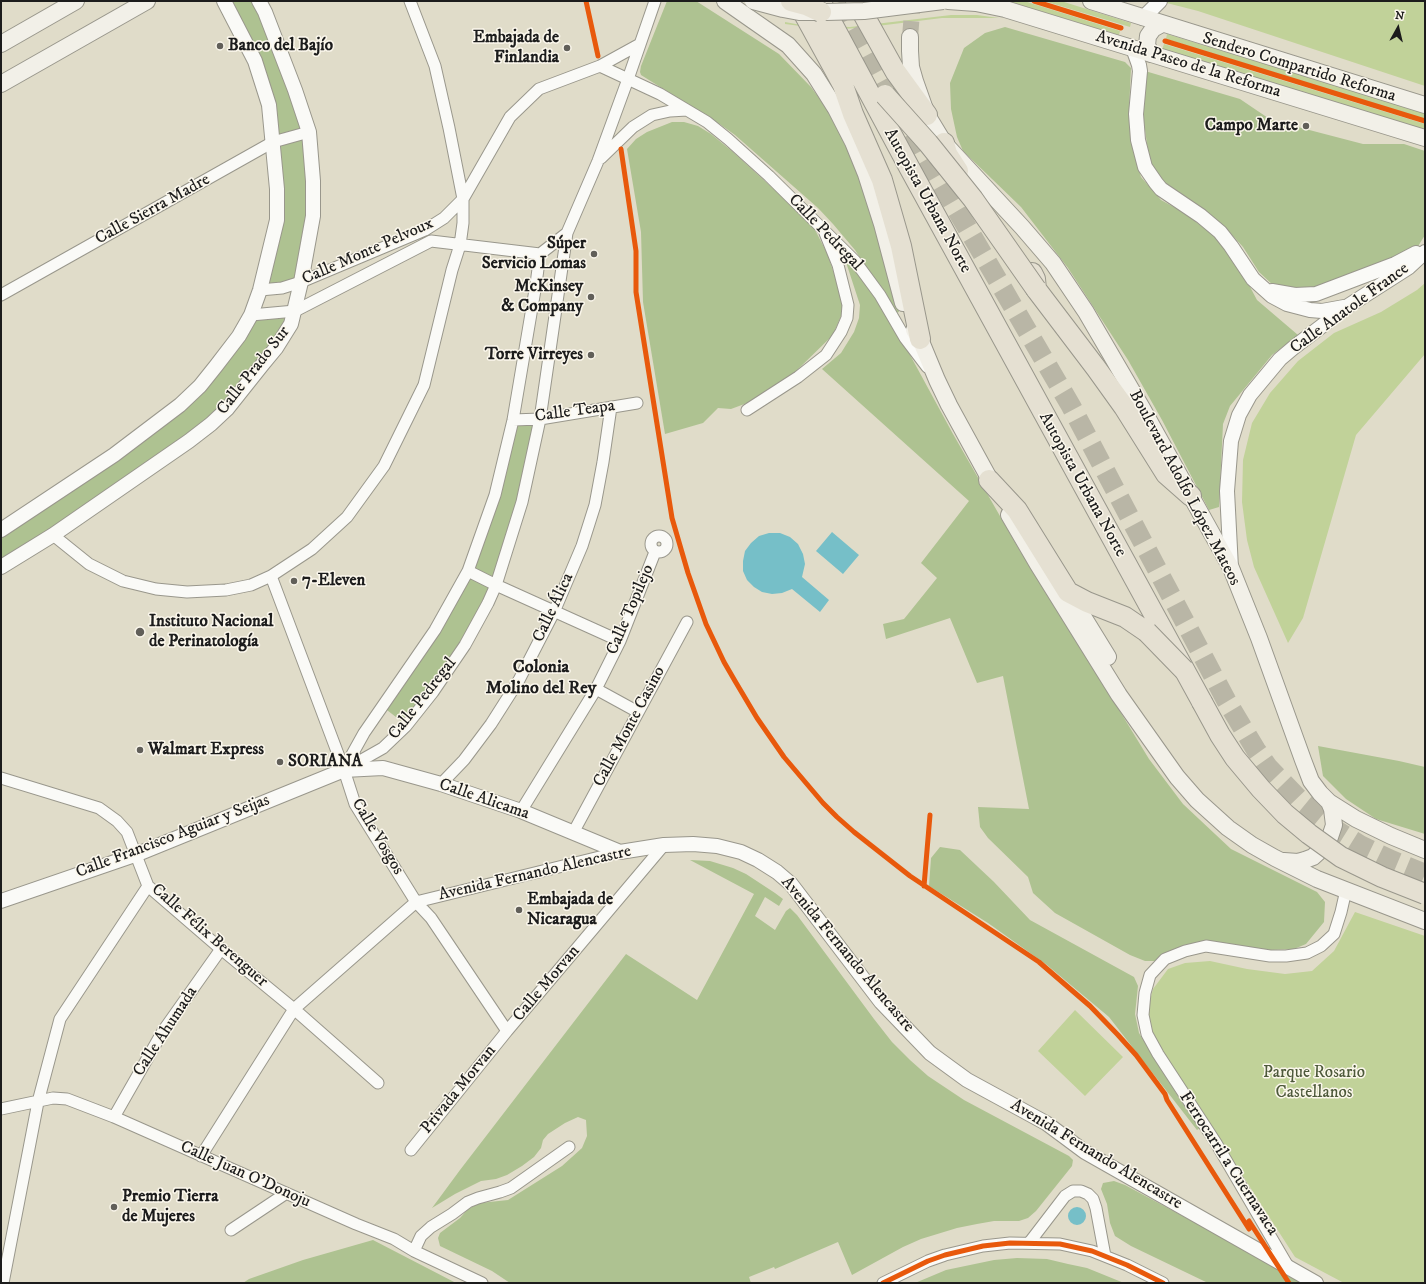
<!DOCTYPE html>
<html>
<head>
<meta charset="utf-8">
<style>
	body { margin:0 }
	#map { position:relative; width:1426px; height:1284px; overflow:hidden; background:#e0dcc9; font-family:"IM FELL DW Pica",serif }
	canvas { display:block }
	.frame { position:absolute; inset:0; border:2px solid #1c1c1c; pointer-events:none }
	.north { position:absolute; left:1378px; top:8px; width:40px; height:40px; -webkit-text-stroke:3px #fbf7ec; paint-order:stroke; rotate:8deg; font-size:11px; font-weight:700; line-height:16px; text-align:center; color:#1c1c1c }
	.north::after { content:''; display:block; margin:auto; width:14px; height:18px; background:#1c1c1c; clip-path:polygon(50% 0,100% 100%,50% 72%,0 100%) }
</style>
</head>
<body>
<div id="map">
<canvas width="1426" height="1284"></canvas>
<div class="frame"></div>
<div class="north">N</div>
</div>
<script>
const g = document.querySelector('canvas').getContext('2d');
g.lineJoin = 'round';
function paint(path, color) {
  g.fillStyle = color;
  g.fill(path, 'evenodd');
}
function toPath(rows) {
  const path = new Path2D();
  for (const r of rows) {
    if (r.length === 3) {
      path.moveTo(r[0] + r[2], r[1]);
      path.arc(r[0], r[1], r[2], 0, 2 * Math.PI);
      continue;
    }
    path.moveTo(r[0], r[1]);
    for (let i = 2; i < r.length; i += 2) path.lineTo(r[i], r[i + 1]);
  }
  return path;
}
function trace(path, color, width, dash) {
  g.strokeStyle = color;
  g.lineWidth = width;
  g.lineCap = dash ? 'butt' : 'round';
  g.setLineDash(dash || []);
  g.stroke(path);
}
function drawText(font, color, halo, rows, align = 'center') {
  g.font = font + ' "IM FELL DW Pica",serif';
  g.lineWidth = 3;
  g.setLineDash([]);
  g.textBaseline = 'middle';
  g.strokeStyle = halo;
  g.fillStyle = color;
  for (const [text, x, y, turn = 0] of rows) {
    g.save();
    g.translate(x, y);
    g.rotate((+turn || 0) * Math.PI / 180);
    g.textAlign = isNaN(turn) ? turn : align;
    if (halo) g.strokeText(text, 0, 0);
    g.fillText(text, 0, 0);
    g.restore();
  }
}
paint(toPath([
	[1007,1,1024,1,1120,31,1119,35],
	[1044,1,1061,1,1131,23,1130,27],
	[1159,1,1425,1,1425,86,1198,11],
	[951,15,977,15,999,18,942,18,861,28,840,29,816,28,785,24,785,22,801,25,850,27],
	[1167,34,1425,113,1425,119,1166,39],
	[1164,44,1425,124,1425,130,1162,50],
	[1425,283,1425,354,1356,435,1303,618,1288,643,1254,567,1247,540,1242,502,1243,460,1252,423,1270,393,1298,361,1334,333,1381,312,1417,290],
	[1355,912,1425,936,1425,1283,1344,1283,1295,1257,1154,1038,1149,1024,1148,1008,1153,989,1168,969,1185,963,1210,961,1247,969,1285,974,1312,971,1334,951],
	[1075,1010,1123,1057,1085,1096,1038,1051]
]), '#c1d299');
paint(toPath([
	[224,1,259,1,306,134,308,209,297,285,264,284,277,213,271,110],
	[667,1,696,1,779,54,811,87,827,109,839,131,864,188,899,312,896,313,855,250,833,224,818,208,735,135,721,125,641,75,640,72,641,66],
	[1005,27,1125,62,1131,68,1129,109,1133,149,1141,177,1161,200,1183,212,1212,234,1233,255,1257,300,1298,335,1272,355,1230,406,1223,424,1219,507,1209,510,1162,420,1128,360,1068,268,1021,207,963,151,957,137,951,109,950,83,964,48,985,33],
	[1145,71,1240,99,1271,120,1363,144,1404,144,1425,151,1425,235,1417,248,1300,293,1274,286,1259,272,1243,247,1224,226,1197,206,1167,189,1150,166,1143,115,1146,89],
	[672,122,684,122,698,126,711,134,733,152,812,224,827,253,843,300,841,316,833,335,791,376,758,399,731,409,718,408,703,423,665,434,643,302,641,232,627,149,636,139,647,132],
	[843,253,873,292,903,342,953,434,1020,551,1068,626,1149,759,1183,804,1231,849,1317,892,1325,902,1324,922,1306,944,1294,949,1270,950,1204,942,1184,945,1167,952,1156,961,1145,961,1130,955,1055,913,1033,893,1028,877,988,838,980,827,978,807,1029,809,1003,676,977,683,950,618,886,639,883,624,904,619,937,578,921,563,969,501,822,369,841,353,854,332,859,318,860,305],
	[247,312,287,315,269,352,214,421,1,570,1,533,183,402,241,323],
	[539,420,497,575,464,643,405,724,383,707,472,563,514,421],
	[1318,746,1399,761,1425,767,1425,834,1376,819,1346,799,1323,776],
	[940,847,960,850,994,882,1030,920,1134,977,1138,986,1135,1014,1139,1033,1181,1101,1200,1128,1197,1130,1109,1017,1047,965,988,923,929,886,931,858],
	[690,860,710,861,733,868,746,874,775,893,783,899,779,906,765,897,755,916,775,930,786,911,790,908,797,915,874,1019,892,1042,910,1060,928,1076,964,1100,1069,1156,1073,1160,1072,1166,1036,1211,1028,1218,1019,1221,994,1221,977,1224,957,1228,921,1239,903,1247,852,1275,838,1242,775,1269,774,1267,749,1277,751,1283,510,1283,492,1271,440,1246,438,1238,440,1233,460,1218,468,1209,480,1203,508,1200,562,1166,582,1148,587,1136,586,1120,578,1117,565,1123,548,1134,543,1140,541,1148,534,1157,522,1166,507,1175,496,1179,481,1181,455,1194,432,1208,460,1170,626,954,697,1000,754,894],
	[1114,1181,1125,1185,1307,1283,1208,1283,1131,1246,1115,1236,1110,1223,1107,1204,1101,1189,1103,1183],
	[373,1240,456,1283,243,1283,249,1279,303,1260],
	[1017,1258,1047,1259,1068,1264,1087,1268,1124,1283,915,1283,946,1270,994,1260]
]), '#aec291');
paint(toPath([
	[832,532,859,555,843,574,816,551],
	[769,533,780,533,790,537,798,544,803,554,805,564,802,577,829,600,820,612,792,589,782,593,772,594,762,592,754,587,747,580,743,571,743,561,745,551,751,543,759,536],
	[1077,1216,9]
]), '#76bfc8');
trace(toPath([
	[910,37,913,1]
]), '#b9b6a6', 16, [16, 8]);
trace(toPath([
	[841,1,926,157,1071,406,1226,700,1256,750,1268,767,1302,802,1336,830,1360,845,1389,859,1425,874]
]), '#b9b6a6', 20, [20, 10]);
const minor = toPath([
	[600,66,660,94,707,122,728,139,769,176,855,261,880,295,905,338,927,367],
	[601,158,633,127,652,115,670,111,687,110],
	[260,290,282,288,301,282,425,230,444,218,463,199,510,117,539,89,600,66,640,44],
	[1,295,273,142,309,132],
	[251,315,295,311,431,241,540,254,567,233],
	[747,410,798,377,826,355,841,332,847,318,848,305,838,265,825,233],
	[513,420,540,419,637,403],
	[53,535,89,564,123,581,156,589,187,592,226,590,251,585,271,576,312,549,347,517,384,466,424,385,452,270,460,245,463,223,463,199,449,128,435,66,410,1],
	[659,544,8],
	[468,571,496,585,620,641],
	[271,576,344,770,355,804,416,902,431,918,507,1031],
	[596,689,638,712],
	[344,769,364,733,435,630,468,571,495,495,513,420,536,284,540,254],
	[344,770,383,748,406,726,433,692,465,645,488,603,496,585,522,502,540,419,567,233,598,161,628,79,655,1],
	[1,778,99,808,117,821,127,832,148,886,221,949,294,1009,378,1083],
	[441,784,464,760,491,724,519,680,554,612,582,546,595,505,603,462,611,407],
	[521,811,596,689,620,641,655,552],
	[573,833,687,622],
	[1,1109,53,1098,67,1099,114,1117,356,1224,394,1239,414,1251,482,1283],
	[114,1117,163,1031,221,949],
	[411,1150,507,1031,664,845],
	[201,1156,294,1009,416,902,620,852],
	[231,1230,285,1194],
	[1029,1243,1065,1196,1073,1191,1081,1191,1088,1194,1093,1199,1096,1208,1105,1256],
	[414,1251,421,1236,431,1227,452,1214,468,1202,478,1198,500,1192,511,1188,569,1147],
	[1289,1268,1216,1143,1158,1054,1147,1034,1143,1015,1145,993,1150,975,1165,959,1185,951,1206,946,1270,956,1286,956,1307,953,1321,946,1334,934,1341,912,1346,890],
	[3,1283,38,1102,60,1019,148,886],
	[883,1283,928,1261,945,1255,983,1246,1010,1243,1060,1244,1092,1251,1127,1265,1163,1283]
]);
const tertiary = toPath([
	[1143,18,1160,1],
	[1133,48,1139,65,1140,71,1136,114,1138,140,1145,167,1156,183,1161,189,1201,216,1220,232,1231,246,1253,279,1272,296,1287,304,1310,310,1322,311,1344,307],
	[1272,291,1295,295,1316,294,1395,264,1416,253],
	[1,530,114,455,180,405,200,386,216,366,239,336,251,315,260,290,277,220,277,189,269,105,255,61,224,1],
	[1,567,53,535,189,441,211,424,227,409,262,365,276,348,291,324,301,282,313,216,313,181,309,132,295,90,265,12,259,1],
	[1231,568,1227,491,1231,441,1239,415,1250,395,1280,359,1293,348,1348,306,1409,267,1425,252],
	[1,901,135,855,344,770,383,768,441,784,521,811,620,852,664,845,693,844,717,846,741,852,758,860,777,872,791,884,881,1002,930,1053,967,1080,1046,1123,1085,1152,1316,1283]
]);
const secondary = toPath([
	[725,1,788,45,814,74,836,109,853,142,866,174,882,224,903,303],
	[948,1,976,3,1005,9,1425,138],
	[1091,1,1425,105],
	[910,37,910,51,911,67,915,81,927,115,944,143,1022,227,1053,263,1086,312,1142,408,1231,568,1259,638,1303,760,1311,781,1320,793,1329,802,1356,819,1391,836,1425,850],
	[1,44,76,1],
	[1151,54,1147,45,1148,36,1153,29,1162,24],
	[1,84,147,1],
	[914,330,920,339,937,380,949,405,995,489],
	[1009,515,1037,563,1119,695,1177,777,1197,800,1228,828,1252,845,1275,858,1317,879,1425,921],
	[1068,592,1108,657],
	[1284,861,1298,862,1305,860,1313,857,1324,847,1329,840,1334,825,1332,809,1329,802]
]);
const motorway = toPath([
	[797,1,843,85,853,114,882,180,901,246,920,339],
	[820,1,909,167,1202,702],
	[856,1,895,71,927,115],
	[944,143,947,154,958,171],
	[1032,273,1035,279,1036,289,1096,368,1124,407,1166,474,1191,496],
	[989,480,1017,510,1068,592,1087,602,1125,617,1147,632]
]);
trace(minor, '#99978c', 13);
trace(tertiary, '#99978c', 16);
trace(secondary, '#99978c', 18);
trace(motorway, '#99978c', 22);
trace(minor, '#fafaf7', 11);
trace(tertiary, '#fafaf7', 14);
trace(secondary, '#f2f0e8', 16);
trace(motorway, '#e5e0d2', 20);
const secondaryBridge = toPath([
	[753,1,783,9,799,12,826,12,864,11,943,1]
]);
const motorwayBridge = toPath([
	[791,1,806,5,821,12],
	[885,95,928,143,973,199,1036,289],
	[1147,632,1184,670],
	[1202,702,1220,735,1235,758,1261,789,1285,814,1309,834,1341,857,1382,877,1425,894]
]);
trace(secondaryBridge, '#99978c', 18, []);
trace(motorwayBridge, '#99978c', 22, []);
trace(secondaryBridge, '#f2f0e8', 16);
trace(motorwayBridge, '#e5e0d2', 20);
trace(toPath([
	[586,1,598,56],
	[1034,1,1121,28],
	[1165,41,1425,121],
	[621,149,636,251,636,292,672,518,688,573,706,624,724,662,735,681,757,718,784,757,823,803,837,817,854,832,910,876,1039,962,1090,1006,1118,1035,1136,1055,1165,1094,1167,1100,1249,1229],
	[924,886,930,815],
	[1249,1221,1289,1283],
	[883,1283,928,1261,945,1255,983,1246,1010,1243,1060,1244,1092,1251,1127,1265,1163,1283]
]), '#e8590c', 5);
for (const [x, y, r, color] of [
	[220,46,4,"#615f59"],
	[567,48,4,"#615f59"],
	[1306,126,4,"#615f59"],
	[594,254,4,"#615f59"],
	[591,297,4,"#615f59"],
	[591,355,4,"#615f59"],
	[294,581,4,"#615f59"],
	[140,632,5,"#615f59"],
	[140,750,4,"#615f59"],
	[280,762,4,"#615f59"],
	[519,910,4,"#615f59"],
	[114,1207,4,"#615f59"]
]) {
  const dot = new Path2D();
  dot.arc(x, y, r, 0, 2 * Math.PI);
  g.fillStyle = color;
  g.fill(dot);
  trace(dot, '#fbf7ec', 1.5);
}
drawText('bold 17px', '#1c1c1c', '#fbf7ec', [
	["Embajada de",559,38,"right"],
	["Finlandia",559,58,"right"],
	["Banco del Bajío",228,46],
	["Campo Marte",1298,126,"right"],
	["Súper",586,244,"right"],
	["Servicio Lomas",586,264,"right"],
	["McKinsey",583,287,"right"],
	["& Company",583,307,"right"],
	["Torre Virreyes",583,355,"right"],
	["7-Eleven",302,581],
	["Instituto Nacional",149,622],
	["de Perinatología",149,642],
	["Walmart Express",148,750],
	["SORIANA",288,762],
	["Embajada de",527,900],
	["Nicaragua",527,920],
	["Premio Tierra",122,1197],
	["de Mujeres",122,1217]
], 'left');
drawText('17px', '#1c1c1c', '#fbf7ec', [
	["Avenida Paseo de la Reforma",1188,65,17],
	["Sendero Compartido Reforma",1299,68,17],
	["Autopista Urbana Norte",927,201,61],
	["Calle Sierra Madre",153,210,-29],
	["Calle Pedregal",825,233,46],
	["Calle Monte Pelvoux",368,252,-24],
	["Calle Anatole France",1350,309,-36],
	["Calle Prado Sur",254,371,-52],
	["Calle Teapa",575,412,-8],
	["Autopista Urbana Norte",1082,485,61],
	["Boulevard Adolfo López Mateos",1184,488,62],
	["Calle Álica",554,608,-65],
	["Calle Topilejo",631,610,-67],
	["Calle Pedregal",423,699,-52],
	["Calle Monte Casino",630,727,-62],
	["Calle Alicama",484,800,19],
	["Calle Francisco Aguiar y Seijas",173,837,-21],
	["Calle Vosgos",377,837,59],
	["Avenida Fernando Alencastre",535,874,-13],
	["Calle Félix Berenguer",209,936,41],
	["Avenida Fernando Alencastre",847,955,50],
	["Calle Morvan",547,984,-50],
	["Calle Ahumada",166,1032,-57],
	["Privada Morvan",459,1090,-51],
	["Avenida Fernando Alencastre",1096,1155,31],
	["Ferrocarril a Cuernavaca",1228,1164,57],
	["Calle Juan O'Donoju",245,1175,24]
]);
drawText('17px', '#4d593a', '#fbf7ec', [
	["Parque Rosario",1314,1073],
	["Castellanos",1314,1093]
]);
drawText('bold 18px', '#1c1c1c', '#fbf7ec', [
	["Colonia",541,668],
	["Molino del Rey",541,689]
]);
</script>
</body>
</html>
